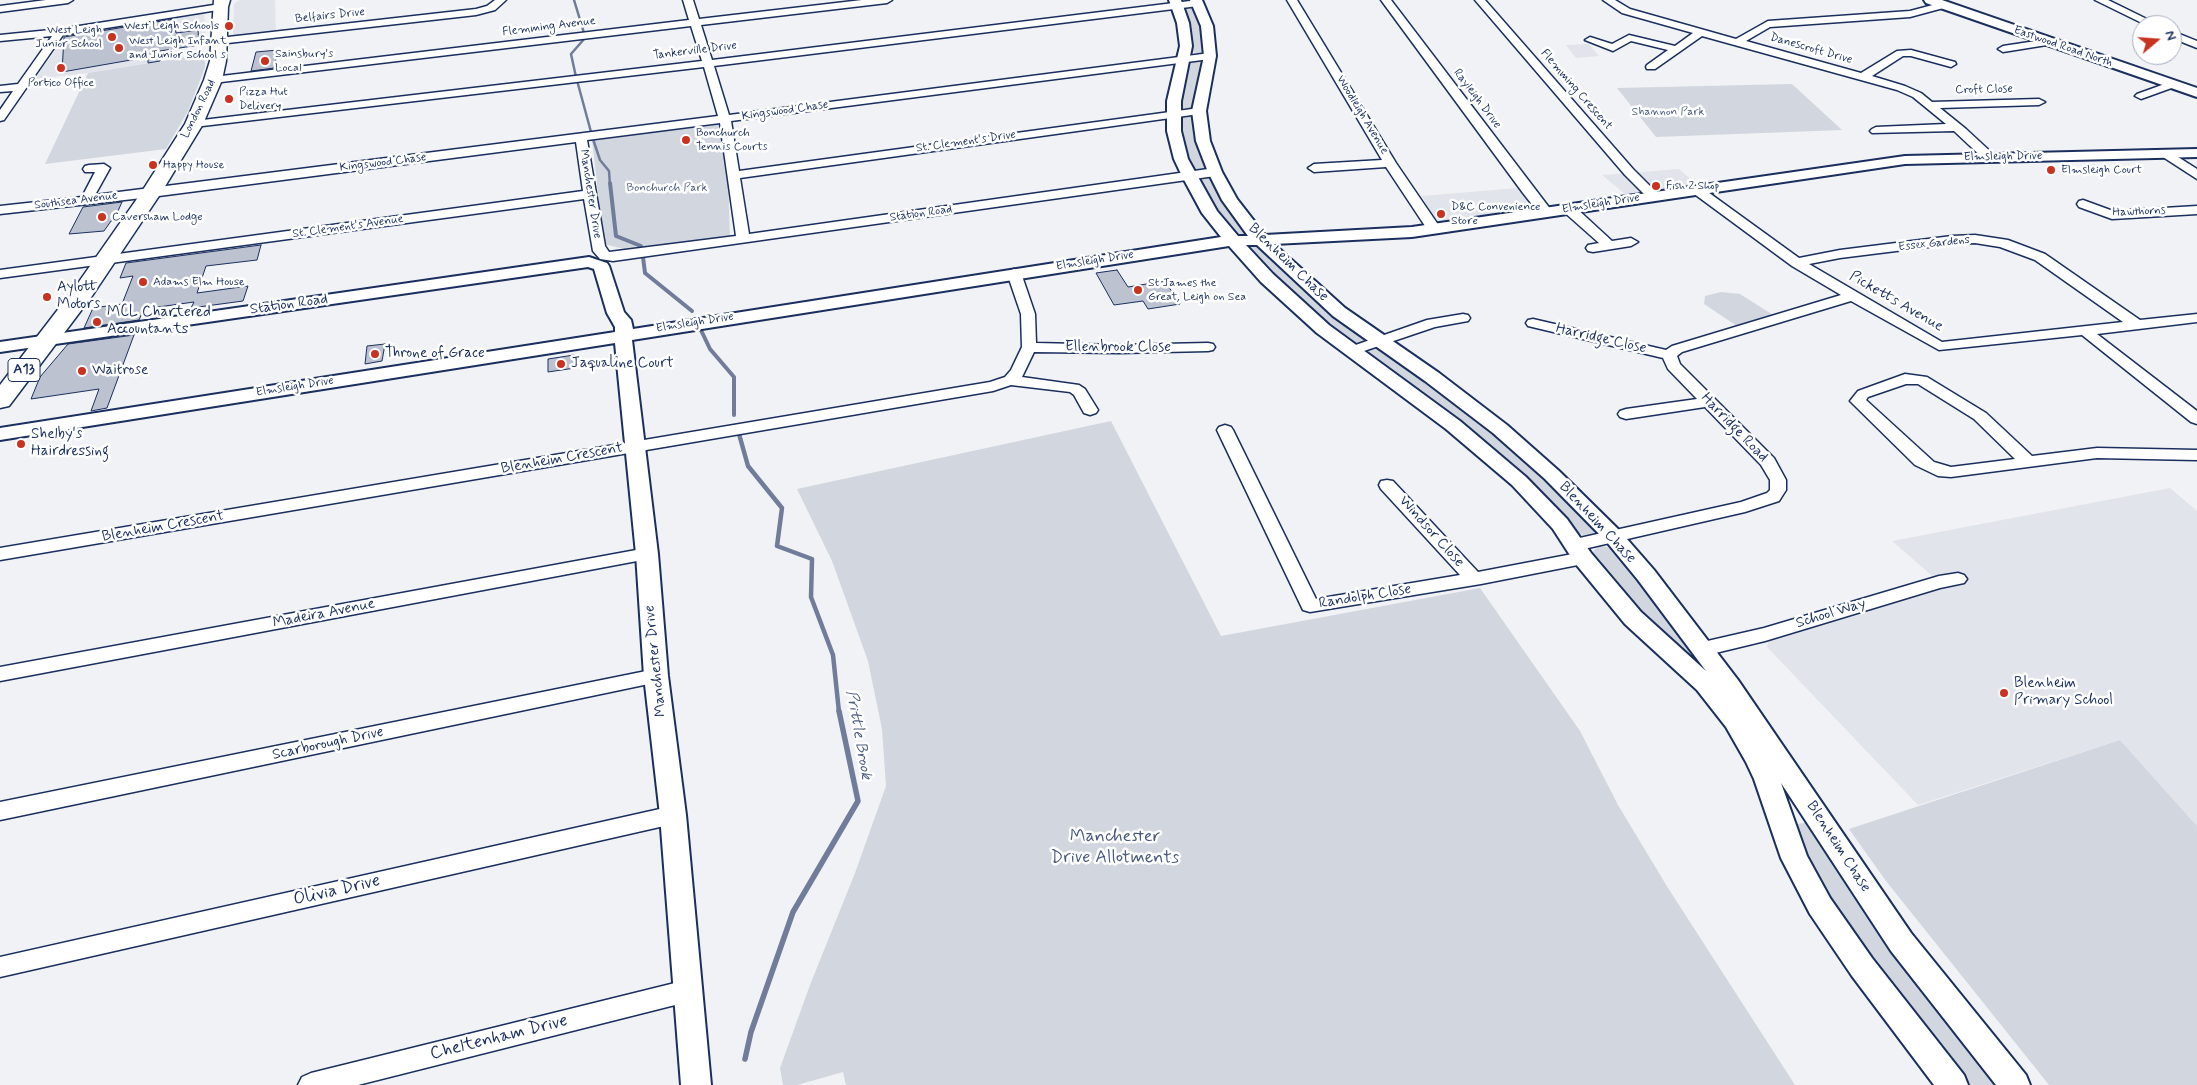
<!DOCTYPE html>
<html>
<head>
<meta charset="utf-8">
<style>
	body { margin:0 }
	#map { position:relative; width:2197px; height:1085px; overflow:hidden; background:#f1f2f5; font-family:Mynerve,sans-serif }
	canvas { display:block }
	.north { position:absolute; left:2132px; top:15px; width:50px; height:50px; box-sizing:border-box; background:#fff; border:1px solid #a4acbf; border-radius:50%; rotate:72deg; font-size:14px; font-weight:700; line-height:20px; text-align:center; color:#1b2f5e }
	.north::after { content:''; display:block; margin:auto; width:18px; height:22px; background:#c8321e; clip-path:polygon(50% 0,100% 100%,50% 72%,0 100%) }
</style>
</head>
<body>
<div id="map">
<canvas width="2197" height="1085"></canvas>
<div class="north">N</div>
</div>
<script>
const g = document.querySelector('canvas').getContext('2d');
g.lineJoin = 'round';
function paint(path, color) {
  g.fillStyle = color;
  g.fill(path, 'evenodd');
}
function toPath(rows) {
  const path = new Path2D();
  for (const r of rows) {
    path.moveTo(r[0], r[1]);
    for (let i = 2; i < r.length; i += 2) path.lineTo(r[i], r[i + 1]);
  }
  return path;
}
function trace(path, color, width, dash) {
  g.strokeStyle = color;
  g.lineWidth = width;
  g.lineCap = dash ? 'butt' : 'round';
  g.setLineDash(dash || []);
  g.stroke(path);
}
function drawText(font, color, halo, rows, align = 'center') {
  g.font = font + ' Mynerve,sans-serif';
  g.lineWidth = 5;
  g.setLineDash([]);
  g.textBaseline = 'middle';
  g.strokeStyle = halo;
  g.fillStyle = color;
  for (const [text, x, y, turn = 0] of rows) {
    g.save();
    g.translate(x, y);
    g.rotate((+turn || 0) * Math.PI / 180);
    g.textAlign = isNaN(turn) ? turn : align;
    if (halo) g.strokeText(text, 0, 0);
    g.fillText(text, 0, 0);
    g.restore();
  }
}
paint(toPath([
	[240,0,275,0,276,32,233,37,234,4],
	[204,12,206,44,160,51,160,61,88,73,35,79,68,32],
	[1589,44,1599,56,1576,58,1566,45],
	[1679,169,1699,186,1625,194,1602,175],
	[1517,188,1531,208,1436,222,1422,196],
	[2170,488,2197,511,2197,826,2120,740,1918,805,1767,647,1772,631,1945,587,1892,541]
]), '#e1e4ea');
paint(toPath([
	[1194,7,1200,17,1204,52,1199,54,1191,51,1183,8],
	[205,54,205,67,199,83,188,111,166,149,45,164,88,73],
	[1203,59,1206,62,1193,108,1182,108,1179,107,1180,95,1190,60],
	[1792,84,1842,130,1656,137,1617,88],
	[1188,114,1193,116,1207,169,1205,171,1193,170,1187,159,1180,129,1180,119,1181,116],
	[718,123,728,175,730,238,628,250,604,244,592,140],
	[1208,177,1213,181,1237,219,1245,232,1244,235,1237,236,1213,211,1198,178],
	[1257,244,1364,336,1366,341,1353,344,1319,319,1251,255,1250,246],
	[1721,292,1740,294,1773,315,1737,326,1704,304,1705,296],
	[1375,349,1392,355,1499,435,1596,528,1593,534,1583,535,1573,530,1550,500,1526,478,1369,357,1368,353,1370,350],
	[1111,421,1221,636,1480,588,1580,731,1618,805,1668,888,1795,1085,846,1085,843,1072,797,1085,783,1085,780,1068,810,985,855,873,886,786,882,729,868,661,832,561,797,489],
	[1601,546,1616,549,1715,675,1707,678,1645,620,1591,555,1595,549],
	[2120,740,2197,826,2197,1085,2049,1085,1886,881,1849,829],
	[1811,822,2004,1085,1963,1085,1848,936,1791,825]
]), '#d2d6df');
trace(toPath([
	[574,0,584,33],
	[576,77,571,54,585,38],
	[578,84,591,132],
	[593,139,600,160,609,171,610,185]
]), '#707c9a', 2.5);
trace(toPath([
	[610,183,616,236,641,246],
	[643,257,645,273,692,311],
	[700,328,710,349,734,377,734,415]
]), '#707c9a', 4);
trace(toPath([
	[739,434,748,466,782,508,777,546,812,559,811,597,833,655,839,712]
]), '#707c9a', 4.5);
trace(toPath([
	[745,1059,751,1032,793,912,858,801,839,711]
]), '#707c9a', 5.5);
const building = toPath([
	[174,19,176,33,198,30,199,45,160,51,160,61,148,63,148,57,62,72,64,37,174,19],
	[278,50,274,68,251,71,256,52,278,50],
	[122,202,114,220,111,221,104,231,69,234,83,207,122,202],
	[261,245,257,260,206,266,197,293,248,286,243,301,191,308,194,302,144,309,139,320,84,328,93,308,122,304,133,276,120,278,126,263,261,245],
	[1117,270,1128,287,1165,281,1180,304,1148,309,1143,301,1114,305,1096,273,1117,270],
	[134,335,107,408,91,411,99,389,31,399,40,377,68,344,134,335],
	[385,344,382,361,365,364,367,346,385,344],
	[574,355,575,368,548,372,548,359,574,355]
]);
paint(building, '#bcc2d0');
trace(building, '#1b2f5e', 1);
const minor = toPath([
	[46,0,73,0,68,3,0,12,0,6,46,0],
	[495,0,506,0,495,10,476,15,219,44,214,41,219,38,476,9,487,6,495,0],
	[683,0,693,0,699,19,862,0,892,0,887,3,701,25,712,60,1198,0,1203,3,1198,6,714,66,729,115,1210,53,1215,56,1210,59,731,121,739,171,1199,108,1205,111,1199,114,740,178,749,234,1215,168,1221,172,1215,176,613,261,600,259,593,251,584,199,0,278,0,270,583,191,576,142,151,197,0,214,0,206,82,197,95,172,85,172,83,169,85,166,89,165,104,164,110,168,95,195,718,116,704,67,194,127,188,124,194,121,702,61,691,26,213,83,208,80,213,77,689,20,683,0],
	[720,123,736,236,609,252,605,246,587,140,720,123],
	[1287,0,1297,0,1396,163,1441,229,1439,232,1429,232,1386,167,1314,172,1308,168,1314,164,1382,160,1287,0],
	[1381,0,1391,0,1551,210,1552,213,1551,216,1541,216,1523,193,1381,0],
	[1475,0,1485,0,1633,169,1657,193,1659,196,1657,199,1649,199,1625,175,1475,0],
	[1603,0,1615,0,1630,9,1736,39,1768,21,1910,11,1944,2,1947,3,1947,7,1910,17,1770,27,1746,41,1861,73,1897,51,1911,50,1955,62,1956,64,1951,67,1911,56,1903,56,1872,76,1905,86,1921,93,1932,102,2039,99,2045,102,2039,105,1940,108,1966,129,1993,154,1995,157,1993,160,1989,161,1985,160,1954,131,1872,133,1870,131,1872,129,1876,127,1946,124,1913,97,1897,90,1702,36,1655,69,1647,69,1646,67,1647,65,1668,50,1631,41,1613,51,1585,40,1590,37,1612,44,1629,35,1675,46,1693,33,1622,13,1603,0],
	[2095,0,2108,0,2159,25,2146,25,2095,0],
	[220,4,225,7,224,9,63,35,4,120,0,121,0,110,13,91,0,92,0,86,18,84,52,36,0,41,0,35,60,29,220,4],
	[2172,31,2197,41,2197,48,2172,38,2172,31],
	[2049,39,2054,42,2053,44,2003,52,1998,49,2003,46,2049,39],
	[2173,81,2179,84,2177,86,2141,99,2135,96,2137,94,2173,81],
	[2167,150,2197,169,2197,179,2163,157,2161,154,2163,151,2167,150],
	[1697,186,1701,187,1799,258,1840,250,1952,236,1975,235,2008,240,2045,254,2140,320,2197,314,2197,322,2097,334,2197,411,2197,424,2191,422,2082,335,1939,350,1851,301,1682,352,1677,356,1680,364,1774,458,1786,480,1786,490,1779,501,1745,512,1575,551,1569,549,1566,545,1569,541,1575,539,1741,502,1767,493,1770,490,1770,480,1761,465,1705,407,1626,419,1620,417,1618,414,1620,411,1626,409,1697,399,1668,369,1663,358,1528,326,1526,323,1528,320,1533,319,1666,350,1672,346,1841,295,1792,266,1693,193,1691,190,1693,187,1697,186],
	[1975,243,2000,247,2035,260,2123,322,1942,342,1809,264,1840,258,1952,244,1975,243],
	[2083,200,2113,211,2197,206,2197,214,2112,219,2079,207,2077,204,2079,201,2083,200],
	[1569,205,1574,206,1612,241,1631,238,1638,242,1631,246,1593,252,1588,251,1586,248,1588,245,1599,243,1564,212,1563,209,1564,206,1569,205],
	[1014,269,1021,273,1035,314,1036,343,1119,345,1208,343,1213,344,1215,347,1213,350,1208,351,1119,353,1034,352,1022,377,1079,385,1085,389,1098,410,1096,413,1090,415,1084,413,1074,395,1070,392,1011,385,993,391,0,560,0,548,990,382,1005,377,1011,370,1022,347,1021,314,1007,273,1014,269],
	[1463,314,1468,315,1470,318,1468,321,1435,327,1352,355,1347,354,1345,351,1347,348,1427,320,1463,314],
	[1905,374,1927,377,1986,413,2032,456,2097,448,2197,450,2197,460,2097,458,1951,477,1938,476,1915,465,1850,401,1858,391,1905,374],
	[1906,384,1918,384,1974,419,2015,459,1951,467,1934,462,1866,400,1868,397,1906,384],
	[1225,425,1231,427,1233,430,1316,599,1460,575,1381,489,1379,485,1381,481,1387,480,1393,481,1478,572,1583,552,1589,554,1592,558,1589,562,1583,564,1481,584,1310,612,1303,610,1217,430,1219,427,1225,425],
	[647,548,653,550,656,554,653,558,0,681,0,667,647,548],
	[1958,573,1964,575,1967,579,1964,583,1940,588,1765,641,1703,656,1696,654,1693,649,1696,644,1703,642,1764,628,1939,576,1958,573],
	[656,669,663,671,666,676,663,681,0,820,0,802,656,669],
	[673,806,681,809,684,815,681,821,673,824,0,977,0,957,673,806],
	[687,980,695,983,699,991,695,999,687,1002,358,1085,298,1085,302,1077,311,1073,687,980]
]);
const tertiary = toPath([
	[1169,0,1181,0,1189,23,1192,46,1181,101,1181,131,1188,159,1217,211,1238,236,1248,236,1222,200,1208,172,1196,141,1192,111,1204,56,1201,26,1190,0,1202,0,1213,26,1216,56,1206,111,1210,141,1222,172,1237,199,1265,235,1412,227,1905,156,2197,149,2197,157,1905,164,1412,237,1274,244,1345,308,1439,373,1507,425,1559,471,1620,531,1654,570,1738,680,1911,933,2026,1075,2030,1085,1996,1085,1891,951,1781,783,1807,856,1830,898,1872,958,1964,1075,1968,1085,1934,1085,1852,976,1810,914,1781,858,1754,779,1746,762,1726,727,1697,690,1625,624,1575,563,1553,529,1512,485,1446,429,1317,333,1261,282,1229,246,632,340,658,554,668,676,686,815,711,1085,681,1085,660,815,644,676,636,554,615,343,0,440,0,428,615,332,615,327,607,313,594,269,588,267,0,352,0,342,589,257,607,263,609,266,624,312,631,320,633,329,1221,237,1202,213,1182,176,1174,159,1167,131,1167,101,1180,46,1177,23,1169,0],
	[1246,245,1257,245,1333,316,1425,381,1493,433,1545,479,1606,541,1638,580,1706,671,1641,612,1591,553,1567,519,1526,477,1460,421,1329,325,1273,274,1246,245],
	[1924,0,1942,0,2197,88,2197,97,1926,3,1924,0]
]);
const primary = toPath([
	[214,0,230,0,228,7,226,61,222,80,203,124,161,193,92,296,9,406,0,408,0,385,76,286,141,193,185,124,204,80,210,61,214,0]
]);
trace(minor, '#1b2f5e', 3);
trace(tertiary, '#1b2f5e', 4);
trace(primary, '#1b2f5e', 3);
paint(minor, '#fff');
paint(tertiary, '#fff');
paint(primary, '#fff');
for (const [x, y, r, color] of [
	[229,26,5,"#c8321e"],
	[112,37,5,"#c8321e"],
	[119,48,5,"#c8321e"],
	[265,61,5,"#c8321e"],
	[61,68,5,"#c8321e"],
	[229,99,5,"#c8321e"],
	[686,140,5,"#c8321e"],
	[153,165,5,"#c8321e"],
	[2051,170,5,"#c8321e"],
	[1656,186,5,"#c8321e"],
	[1441,214,5,"#c8321e"],
	[102,217,5,"#c8321e"],
	[143,282,5,"#c8321e"],
	[1138,290,5,"#c8321e"],
	[47,297,5,"#c8321e"],
	[97,322,5,"#c8321e"],
	[375,354,5,"#c8321e"],
	[561,364,5,"#c8321e"],
	[82,371,5,"#c8321e"],
	[21,444,5,"#c8321e"],
	[2004,693,5,"#c8321e"]
]) {
  const dot = new Path2D();
  dot.arc(x, y, r, 0, 2 * Math.PI);
  g.fillStyle = color;
  g.fill(dot);
  trace(dot, '#fff', 2);
}
drawText('12px', '#1b2f5e', '#fff', [
	["Belfairs Drive",330,16,-6],
	["Flemming Avenue",549,27,-7],
	["Eastwood Road North",2063,47,19],
	["Danescroft Drive",1811,49,16],
	["Tankerville Drive",695,51,-7],
	["Flemming Crescent",1576,90,49],
	["Croft Close",1984,90,-1],
	["Rayleigh Drive",1477,99,53],
	["London Road",199,109,-64],
	["Kingswood Chase",785,111,-8],
	["Woodleigh Avenue",1362,115,59],
	["St. Clement's Drive",966,142,-8],
	["Elmsleigh Drive",2003,157,-1],
	["Kingswood Chase",383,163,-7],
	["Manchester Drive",590,194,81],
	["Southsea Avenue",76,201,-7],
	["Elmsleigh Drive",1601,204,-9],
	["Hawthorns",2139,212,-2],
	["Station Road",921,214,-8],
	["St. Clement's Avenue",348,227,-8],
	["Essex Gardens",1934,244,-6],
	["Elmsleigh Drive",1095,261,-9],
	["Elmsleigh Drive",695,323,-9],
	["Elmsleigh Drive",295,387,-9]
]);
drawText('12px', '#1b2f5e', '#fff', [
	["West Leigh Schools",219,26,"right"],
	["West Leigh",102,30,"right"],
	["Junior School",102,44,"right"],
	["West Leigh Infant",129,41],
	["and Junior School s",129,55],
	["Sainsbury's",275,54],
	["Local",275,68],
	["Portico Office",61,83,"center"],
	["Pizza Hut",239,92],
	["Delivery",239,106],
	["Bonchurch",696,133],
	["Tennis Courts",696,147],
	["Happy House",163,165],
	["Elmsleigh Court",2061,170],
	["Fish 2 Shop",1666,186],
	["D&C Convenience",1451,207],
	["Store",1451,221],
	["Caversham Lodge",112,217],
	["Adams Elm House",153,282],
	["St James the",1148,283],
	["Great, Leigh on Sea",1148,297]
], 'left');
drawText('12px', '#49597e', '#fff', [
	["Shannon Park",1668,112],
	["Bonchurch Park",667,188]
]);
for (const [x, y, w] of [
	[24,370,32]
]) {
  const box = new Path2D();
  box.roundRect(x - w / 2, y - 11.5, w, 23, 4);
  g.fillStyle = '#fff';
  g.fill(box);
  trace(box, '#1b2f5e', 1);
}
drawText('bold 14px', '#1b2f5e', null, [
	["A13",24,370]
]);
drawText('15px', '#1b2f5e', '#fff', [
	["Blenheim Chase",1288,263,44],
	["Picketts Avenue",1896,302,30],
	["Station Road",289,305,-8],
	["Harridge Close",1601,339,13],
	["Ellenbrook Close",1118,348],
	["Harridge Road",1734,428,46],
	["Blenheim Crescent",562,459,-10],
	["Blenheim Chase",1597,523,47],
	["Blenheim Crescent",163,527,-10],
	["Windsor Close",1431,532,48],
	["Randolph Close",1365,597,-9],
	["Madeira Avenue",324,614,-11],
	["School Way",1831,614,-17],
	["Manchester Drive",656,661,-96],
	["Scarborough Drive",328,744,-12],
	["Blenheim Chase",1838,847,57]
]);
drawText('15px', '#1b2f5e', '#fff', [
	["Aylott",57,288],
	["Motors",57,305],
	["MCL Chartered",107,313],
	["Accountants",107,330],
	["Throne of Grace",385,354],
	["Jaqualine Court",571,364],
	["Waitrose",92,371],
	["Shelby's",31,435],
	["Hairdressing",31,452],
	["Blenheim",2014,684],
	["Primary School",2014,701]
], 'left');
drawText('italic 16px', '#4c5c81', '#fff', [
	["Prittle Brook",858,735,80]
]);
drawText('18px', '#49597e', '#fff', [
	["Manchester",1115,837],
	["Drive Allotments",1115,858]
]);
drawText('18px', '#1b2f5e', '#fff', [
	["Olivia Drive",337,891,-13],
	["Cheltenham Drive",499,1038,-14]
]);
</script>
</body>
</html>
